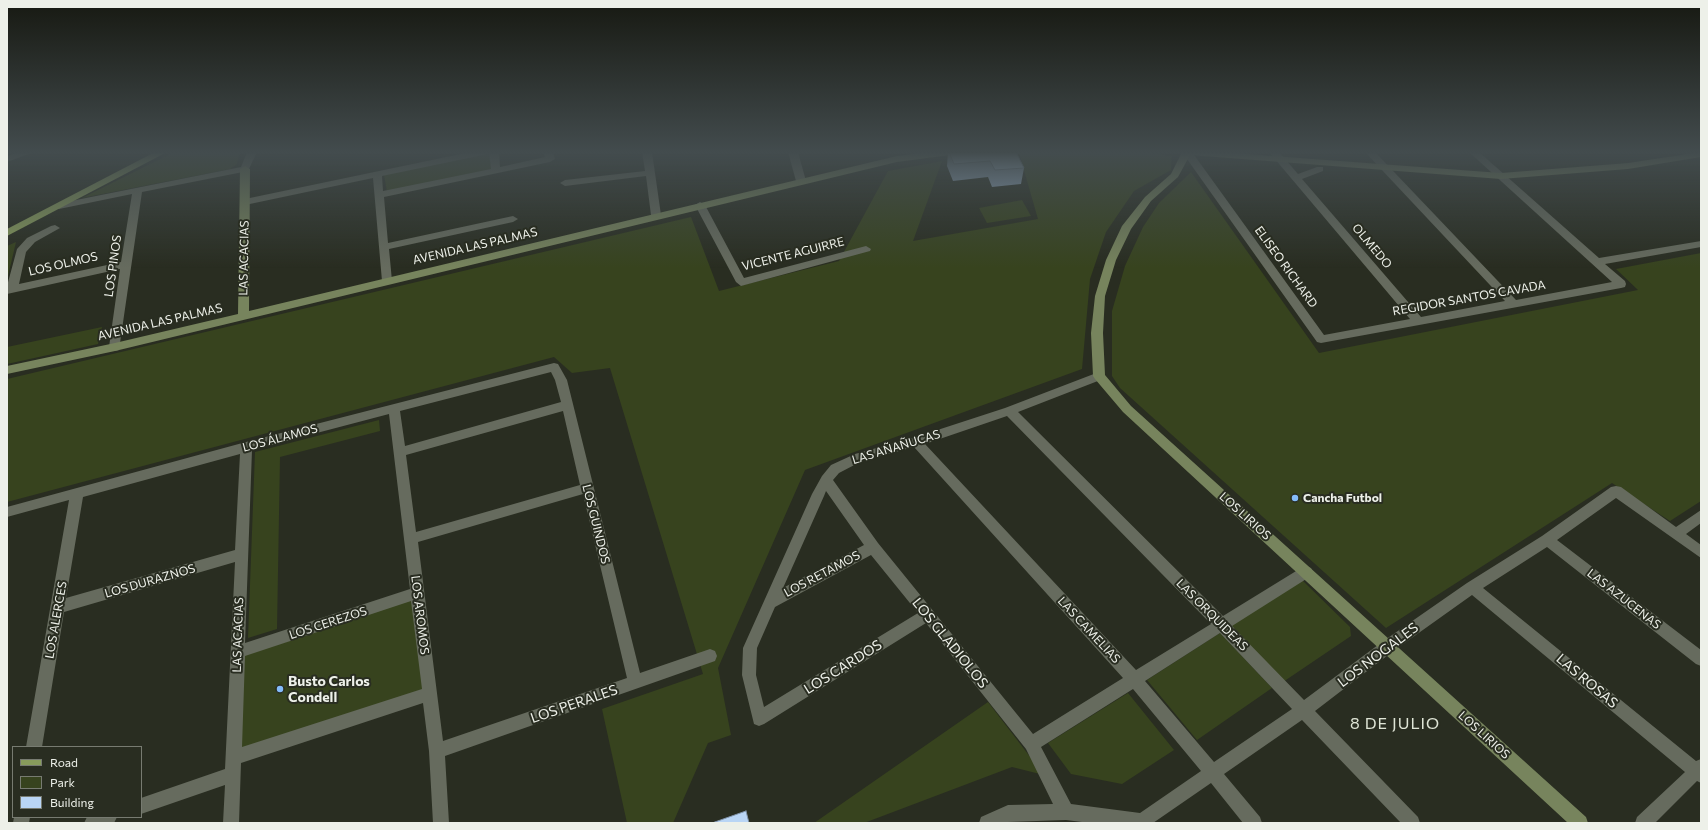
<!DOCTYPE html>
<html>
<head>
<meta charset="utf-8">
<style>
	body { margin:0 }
	#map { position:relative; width:1708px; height:830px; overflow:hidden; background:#292d21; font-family:Commissioner,sans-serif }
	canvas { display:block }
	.frame { position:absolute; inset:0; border:8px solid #edf0e9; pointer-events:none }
	.legend { position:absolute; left:12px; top:746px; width:130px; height:72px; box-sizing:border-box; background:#292d21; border:1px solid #777b71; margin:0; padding:5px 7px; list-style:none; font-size:12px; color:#edf0e9 }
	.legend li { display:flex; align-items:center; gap:8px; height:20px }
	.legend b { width:20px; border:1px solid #777b71 }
</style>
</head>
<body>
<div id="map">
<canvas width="1708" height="830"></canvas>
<div class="frame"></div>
<ul class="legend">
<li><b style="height:5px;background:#889c5c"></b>Road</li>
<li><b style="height:11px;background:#37431e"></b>Park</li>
<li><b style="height:11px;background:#b9d5f5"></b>Building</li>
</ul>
</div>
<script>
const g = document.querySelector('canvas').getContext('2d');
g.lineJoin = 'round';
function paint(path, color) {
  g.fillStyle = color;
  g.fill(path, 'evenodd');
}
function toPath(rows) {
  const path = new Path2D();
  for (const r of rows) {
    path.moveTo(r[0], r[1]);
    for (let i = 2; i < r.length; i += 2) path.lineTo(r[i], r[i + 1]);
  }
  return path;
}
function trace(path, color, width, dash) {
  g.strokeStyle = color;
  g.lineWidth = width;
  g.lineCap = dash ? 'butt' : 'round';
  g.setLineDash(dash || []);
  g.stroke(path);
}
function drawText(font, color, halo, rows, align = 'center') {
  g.font = font + ' Commissioner,sans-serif';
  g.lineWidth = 4;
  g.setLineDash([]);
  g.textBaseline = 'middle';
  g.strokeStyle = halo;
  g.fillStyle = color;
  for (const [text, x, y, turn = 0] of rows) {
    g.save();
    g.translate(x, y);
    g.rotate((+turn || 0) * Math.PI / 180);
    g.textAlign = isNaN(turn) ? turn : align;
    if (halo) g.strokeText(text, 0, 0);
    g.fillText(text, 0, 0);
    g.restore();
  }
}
paint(toPath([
	[174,152,240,152,237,164,230,169,82,198],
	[489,152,492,170,387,192,384,175],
	[1019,153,1149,153,1172,156,1171,170,1134,191,1106,232,1090,279,1082,369,805,470,718,668,731,735,708,743,673,823,627,823,602,709,703,674,610,368,572,373,554,357,7,502,7,379,691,217,719,291,839,261,888,171,942,161,913,241,1038,219],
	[1191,172,1319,353,1638,290,1616,269,1701,253,1701,501,1670,521,1612,483,1386,628,1120,388,1112,376,1112,311,1125,266,1143,227,1159,203],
	[1022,200,1031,216,987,223,979,208],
	[16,242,7,280,7,246],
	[102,327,98,344,7,364,7,347],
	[379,420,380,431,280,457,277,629,248,638,255,452],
	[1302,580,1350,627,1351,636,1283,682,1230,625],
	[414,599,424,689,237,752,241,655],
	[1220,633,1272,688,1197,740,1147,680],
	[1128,693,1174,750,1122,784,1071,774,1048,743],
	[988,702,1044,775,1012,767,864,823,814,823]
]), '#37431e');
paint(toPath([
	[20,152,34,152,7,162,7,156,20,152],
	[247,152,257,152,248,171,142,192,119,350,115,351,109,347,120,269,7,294,7,286,17,249,27,238,51,226,55,225,60,228,35,242,26,252,19,284,121,262,132,194,59,209,56,208,54,206,56,204,241,167,247,152],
	[470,152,488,152,483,155,382,176,383,191,491,169,489,152,499,152,500,167,545,157,543,152,553,152,555,159,550,162,384,197,388,243,513,216,518,219,513,222,389,249,392,281,387,285,382,281,373,178,245,205,240,202,245,199,470,152],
	[642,152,652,152,661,215,659,217,653,217,651,215,646,176,565,186,560,183,565,180,645,171,642,152],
	[788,152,798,152,806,181,804,183,798,183,796,181,788,152],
	[1182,152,1192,152,1324,335,1410,319,1269,152,1279,152,1298,174,1317,167,1323,167,1323,171,1302,179,1421,317,1505,301,1365,152,1375,152,1516,300,1612,282,1469,152,1479,152,1599,258,1701,241,1701,247,1605,264,1625,281,1626,284,1625,287,1621,288,1321,343,1317,342,1182,152],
	[700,202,705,205,744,278,866,246,871,249,870,251,741,286,736,282,695,205,700,202],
	[554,363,558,364,567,380,640,673,710,649,715,651,717,656,715,661,445,756,449,823,433,823,429,751,423,703,241,763,239,823,223,823,225,785,141,814,141,798,225,769,235,562,64,612,42,747,26,747,69,500,7,517,7,507,246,442,554,363],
	[551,372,555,380,561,402,405,446,400,411,551,372],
	[563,411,580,485,416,532,406,455,563,411],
	[389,414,410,589,245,643,252,450,389,414],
	[240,454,235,550,66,598,83,497,240,454],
	[583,494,627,678,443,741,418,542,583,494],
	[411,601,422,689,242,747,245,656,411,601],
	[1099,372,1103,373,1105,376,1103,379,1018,412,1223,616,1301,568,1306,566,1311,568,1313,572,1311,576,1232,626,1304,700,1382,642,1467,583,1542,536,1611,487,1616,486,1621,487,1676,527,1701,510,1701,523,1686,534,1701,545,1701,558,1616,498,1557,540,1701,650,1701,666,1696,664,1547,547,1483,588,1696,761,1701,759,1701,783,1697,781,1655,823,1635,823,1637,817,1685,772,1472,595,1392,652,1315,711,1418,817,1420,823,1401,823,1302,720,1224,774,1260,817,1262,823,1243,823,1211,783,1153,823,1090,823,1066,820,979,823,981,817,1008,805,1053,804,1026,749,926,623,764,724,759,726,754,724,742,675,743,648,812,494,822,476,831,465,855,454,916,437,1005,408,1099,372],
	[1007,416,1211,624,1136,670,925,444,1007,416],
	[914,447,1123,678,1033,734,878,543,833,480,839,473,862,461,914,447],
	[826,491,864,545,783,588,824,496,826,491],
	[871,555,918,613,764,707,756,675,757,648,775,607,871,555],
	[1220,633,1292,709,1214,762,1145,681,1220,633],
	[1133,689,1201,771,1140,813,1071,804,1041,747,1133,689],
	[14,817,30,817,29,823,13,823,14,817],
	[87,817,117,817,114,823,84,823,87,817]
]), '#666b5e');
paint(toPath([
	[930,152,955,152,950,155,897,162,115,351,7,374,7,366,115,343,238,314,240,169,245,166,250,169,249,311,897,156,930,152],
	[1179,152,1219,152,1501,173,1628,163,1701,152,1701,157,1628,169,1501,179,1190,155,1178,177,1151,201,1131,229,1116,260,1105,296,1103,333,1105,375,1131,406,1586,817,1588,823,1568,823,1123,412,1095,379,1093,376,1091,333,1095,296,1106,260,1122,226,1145,197,1171,174,1181,154,1179,152]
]), '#77845d');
paint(toPath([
	[155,152,167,152,7,236,7,229,155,152]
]), '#889c5c');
paint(toPath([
	[948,152,1016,152,1024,168,1021,184,992,187,988,177,953,181,947,166]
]), '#9fb7d3');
const building = toPath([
	[949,152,1016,152,1024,168,995,170,990,161,954,164,949,152],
	[746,811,749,823,712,823,746,811]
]);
paint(building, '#b9d5f5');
trace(building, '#8295ac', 1);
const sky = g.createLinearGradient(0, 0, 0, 268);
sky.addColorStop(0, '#171912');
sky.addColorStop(0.57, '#434c4e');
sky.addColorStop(1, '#434c4e00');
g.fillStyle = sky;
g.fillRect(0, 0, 1708, 268);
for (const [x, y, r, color] of [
	[1295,498,4,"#84bcfb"],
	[280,689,4,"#84bcfb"]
]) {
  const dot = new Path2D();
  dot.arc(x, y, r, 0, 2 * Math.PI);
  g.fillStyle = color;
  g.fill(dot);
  trace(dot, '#292d21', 1.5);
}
drawText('12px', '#edf0e9', '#292d21', [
	["AVENIDA LAS PALMAS",475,246,-13],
	["OLMEDO",1372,246,50],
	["VICENTE AGUIRRE",793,254,-14],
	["LAS ACACIAS",244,258,-89],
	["LOS OLMOS",63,264,-13],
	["LOS PINOS",113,266,-82],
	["ELISEO RICHARD",1286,267,54],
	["REGIDOR SANTOS CAVADA",1469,298,-10],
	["AVENIDA LAS PALMAS",160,322,-13],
	["LOS ÁLAMOS",280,438,-15],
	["LAS AÑAÑUCAS",896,447,-17],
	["LOS LIRIOS",1245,516,42],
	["LOS GUINDOS",596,524,76],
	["LOS RETAMOS",822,574,-28],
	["LOS DURAZNOS",150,581,-16],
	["LAS AZUCENAS",1624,599,38],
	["LOS AROMOS",420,615,83],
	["LAS ORQUIDEAS",1212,615,45],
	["LOS ALERCES",56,620,-80],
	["LOS CEREZOS",328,623,-18],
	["LAS CAMELIAS",1089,630,47],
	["LAS ACACIAS",238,635,-88],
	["LOS LIRIOS",1484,735,42]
]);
drawText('bold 12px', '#edf0e9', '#292d21', [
	["Cancha Futbol",1303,498]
], 'left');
drawText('14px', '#edf0e9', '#292d21', [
	["LOS GLADIOLOS",950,643,51],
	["LOS NOGALES",1378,655,-37],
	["LOS CARDOS",843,667,-32],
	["LAS ROSAS",1587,681,40],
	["LOS PERALES",574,704,-19]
]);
drawText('bold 14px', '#edf0e9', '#292d21', [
	["Busto Carlos",288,681],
	["Condell",288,697]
], 'left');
g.letterSpacing = '1px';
drawText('16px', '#dfe5d6', '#292d21', [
	["8 DE JULIO",1395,724]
]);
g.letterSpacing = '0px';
</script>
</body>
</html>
